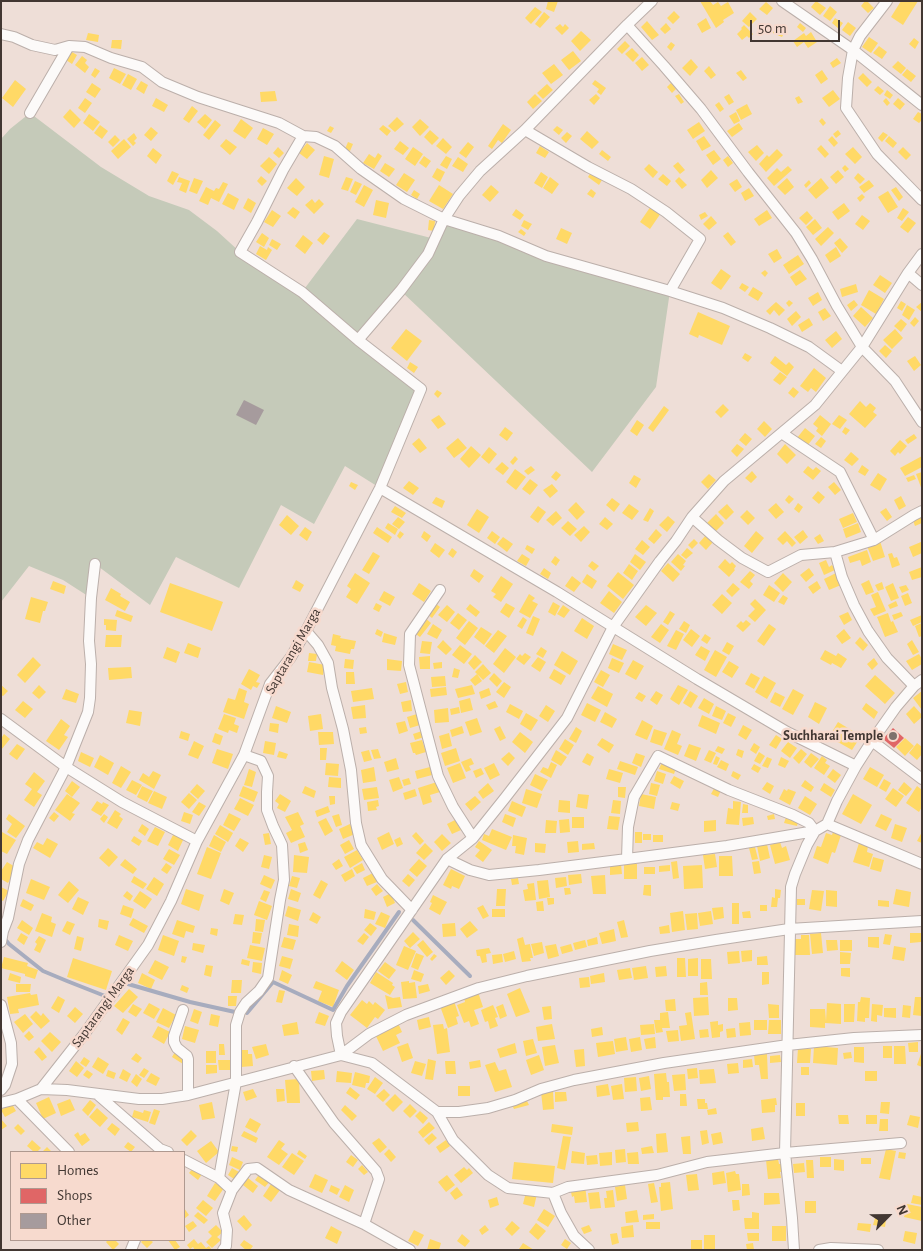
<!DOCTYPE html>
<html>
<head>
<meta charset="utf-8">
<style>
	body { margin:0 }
	#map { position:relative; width:923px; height:1251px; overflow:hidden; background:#eeded7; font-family:"Alegreya Sans",sans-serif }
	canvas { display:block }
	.frame { position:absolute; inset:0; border:2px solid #423732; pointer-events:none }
	.legend { position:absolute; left:10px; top:1151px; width:175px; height:90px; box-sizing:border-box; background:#f7dace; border:1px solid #af9990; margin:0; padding:6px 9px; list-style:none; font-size:15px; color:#423732 }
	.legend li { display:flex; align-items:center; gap:10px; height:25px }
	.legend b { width:25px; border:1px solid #af9990 }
	.north { position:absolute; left:863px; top:1191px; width:50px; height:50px; -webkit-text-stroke:4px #f7dace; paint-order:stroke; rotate:67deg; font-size:14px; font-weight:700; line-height:20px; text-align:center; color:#423732 }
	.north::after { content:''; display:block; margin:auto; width:18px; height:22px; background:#423732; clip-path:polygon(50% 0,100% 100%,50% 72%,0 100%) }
	.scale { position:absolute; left:750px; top:20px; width:90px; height:22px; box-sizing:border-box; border:2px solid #423732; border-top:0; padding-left:6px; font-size:15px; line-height:18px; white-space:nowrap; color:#423732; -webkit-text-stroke:4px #f7dace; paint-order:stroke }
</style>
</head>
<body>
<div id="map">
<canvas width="923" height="1251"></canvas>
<div class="frame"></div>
<ul class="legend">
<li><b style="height:14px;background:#ffd966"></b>Homes</li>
<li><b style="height:14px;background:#e06666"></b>Shops</li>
<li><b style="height:14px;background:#a69b9d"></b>Other</li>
</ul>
<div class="north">N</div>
<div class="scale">50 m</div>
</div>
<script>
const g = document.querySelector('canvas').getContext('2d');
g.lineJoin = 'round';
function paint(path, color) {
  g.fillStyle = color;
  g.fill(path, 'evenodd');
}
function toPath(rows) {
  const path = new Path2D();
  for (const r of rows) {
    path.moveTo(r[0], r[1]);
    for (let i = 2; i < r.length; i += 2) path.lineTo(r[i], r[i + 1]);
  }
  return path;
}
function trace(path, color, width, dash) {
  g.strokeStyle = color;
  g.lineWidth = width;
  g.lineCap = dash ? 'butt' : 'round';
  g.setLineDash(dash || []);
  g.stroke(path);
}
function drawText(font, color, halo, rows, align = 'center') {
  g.font = font + ' "Alegreya Sans",sans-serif';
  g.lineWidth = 5;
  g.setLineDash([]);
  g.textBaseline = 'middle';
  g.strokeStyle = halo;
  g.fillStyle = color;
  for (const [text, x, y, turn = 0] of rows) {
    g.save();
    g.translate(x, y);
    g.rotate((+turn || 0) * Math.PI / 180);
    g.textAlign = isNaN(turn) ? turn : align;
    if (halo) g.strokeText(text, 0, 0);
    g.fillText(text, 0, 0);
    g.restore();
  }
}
paint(toPath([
	[30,113,101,167,149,196,189,210,217,231,240,252,302,292,357,219,435,239,444,219,670,291,656,387,592,472,401,291,358,340,421,389,380,488,345,466,314,524,281,505,239,588,176,557,150,605,95,564,91,598,63,580,29,566,1,602,1,139,10,129]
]), '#c5cab9');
paint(toPath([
	[548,1,558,1,554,12,546,9],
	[700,1,710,1,713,5,718,2,721,6,728,2,734,13,723,20,724,22,716,28],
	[816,1,826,8,820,15,811,7],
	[865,1,867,1,874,8,868,13,861,6],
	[901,1,918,1,903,25,891,17],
	[766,2,773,8,767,15,759,9],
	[830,6,837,12,830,21,823,16],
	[535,7,542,12,531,24,525,18],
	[674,11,680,17,673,24,667,18],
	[544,12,550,17,540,28,535,24],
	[750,12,757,19,749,27,742,21],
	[706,18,711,28,702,33,697,24],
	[835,18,843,23,839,29,832,23],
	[647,21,659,35,652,40,641,27],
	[848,22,856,28,850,36,842,30],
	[666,23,671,29,665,34,660,29],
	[800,23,806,28,803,32,797,27],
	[560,24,563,27,565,24,569,28,562,35,555,28],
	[744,25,753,34,749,38,747,36,742,40,737,34,742,29,741,28],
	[777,25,786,29,782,37,773,33],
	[581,31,591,40,580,51,571,41],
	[811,32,817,42,808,48,804,42,797,47,793,41,804,33,806,36],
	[88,33,99,35,98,42,86,40],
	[869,37,878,43,871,53,862,47],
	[914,38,919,42,915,49,909,44],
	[112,40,122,40,121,49,111,48],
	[625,41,630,46,622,54,617,49],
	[671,42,675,45,671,51,667,47],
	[879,46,887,52,882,59,873,53],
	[632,48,639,55,633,62,625,54],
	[573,51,581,61,569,70,561,60],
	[72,52,77,55,72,64,66,60],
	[82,56,87,60,85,63,89,67,85,73,75,65],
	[642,57,649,65,642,71,635,63],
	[837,58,841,63,833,68,830,63],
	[691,59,698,67,690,76,682,68],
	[898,61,906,68,901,74,892,67],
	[554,64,563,75,551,84,542,73],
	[709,66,716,75,711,79,704,71],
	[95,68,100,71,95,78,91,75],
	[114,68,126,74,120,84,109,78],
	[907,69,916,76,911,82,902,75],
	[741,70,747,78,743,81,736,73],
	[822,70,828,79,821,84,815,75],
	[863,73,872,82,867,87,858,78],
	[128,74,137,79,131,90,122,85],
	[15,80,26,89,13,107,2,98],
	[595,80,606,88,601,95,597,92,599,89,592,84],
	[141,81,148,85,144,94,136,89],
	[92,83,101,89,95,98,86,92],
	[671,83,676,89,672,93,667,87],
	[547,84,553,90,543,99,537,93],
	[878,86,884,91,880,95,874,90],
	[833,90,840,99,829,107,822,98],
	[887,90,893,95,890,99,884,95],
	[275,91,277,101,261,102,260,92],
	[535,94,542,101,533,109,527,102],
	[596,94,600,98,594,105,589,100],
	[679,94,684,102,681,104,675,96],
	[729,94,734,102,729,105,724,97],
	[799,96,803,102,798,104,795,98],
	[85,98,92,103,85,113,78,108],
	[156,98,168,105,164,112,152,106],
	[886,98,890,103,887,106,883,101],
	[898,98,905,104,900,110,893,104],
	[719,102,724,109,720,112,715,105],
	[747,104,752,114,741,120,736,110],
	[192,106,198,111,189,123,183,119],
	[70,109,81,120,74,128,63,117],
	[736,112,740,121,734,124,729,116],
	[918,112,922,114,922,120,919,123,913,119],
	[89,114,100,122,93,131,83,123],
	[205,114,212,120,205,129,197,122],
	[397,117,404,124,395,132,388,126],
	[822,118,826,123,823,126,819,121],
	[241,119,253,128,245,139,233,131],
	[420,119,429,127,420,136,412,127],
	[215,120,221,125,209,140,203,135],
	[699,122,705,131,693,139,687,130],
	[739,123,743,129,732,137,727,131],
	[503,124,511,130,502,143,498,140,492,149,488,146],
	[100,125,108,131,102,139,94,133],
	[383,125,391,131,387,136,379,129],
	[330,126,334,128,331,133,327,131],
	[557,126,563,130,559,135,553,130],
	[151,127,158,133,151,141,144,135],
	[263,128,274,134,267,145,257,139],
	[430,130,439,138,432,145,424,137],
	[838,130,841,134,836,138,833,134],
	[587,131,599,142,592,149,580,139],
	[567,132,572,136,566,143,561,138],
	[883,132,888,135,882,142,878,138],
	[134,133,137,138,134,141,136,143,133,146,127,139],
	[115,135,120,140,113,147,108,142],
	[704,136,711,146,702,151,696,141],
	[832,136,838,143,834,147,828,140],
	[889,136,897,143,893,148,885,141],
	[443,138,452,147,446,154,436,146],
	[124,139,131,147,118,159,111,151],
	[226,139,237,147,230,155,220,146],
	[400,141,409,148,403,155,394,149],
	[348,142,353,144,350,151,345,149],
	[468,142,474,147,466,158,459,153],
	[307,143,315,150,307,159,299,153],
	[757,145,764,153,756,161,748,152],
	[821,145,829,154,825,158,817,149],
	[540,146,549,152,545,158,536,153],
	[278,147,284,153,279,158,273,153],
	[413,147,423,154,415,166,405,159],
	[853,147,862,157,855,164,845,154],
	[903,147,911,155,906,160,898,152],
	[153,148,162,155,156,164,147,156],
	[777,149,783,155,766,172,759,164,767,155,769,157],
	[602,150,611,157,608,161,599,154],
	[714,150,721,159,713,165,706,155],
	[378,153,382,156,374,169,363,163,369,154,375,158],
	[324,156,334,159,329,178,319,175],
	[424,156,431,161,426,168,419,163],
	[446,156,452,159,447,169,440,165],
	[728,156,733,163,728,167,723,160],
	[269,157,277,164,269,174,260,166],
	[458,157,468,164,463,172,452,166],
	[678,162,685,170,680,174,673,166],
	[385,163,395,169,389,177,380,171],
	[649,164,658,172,653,178,644,169],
	[845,165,849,169,845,172,842,168],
	[788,166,792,170,774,186,767,178,777,168,781,172],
	[437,168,445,172,440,182,432,177],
	[711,170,718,178,707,188,701,180],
	[838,170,844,177,836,184,830,177],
	[172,171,179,174,173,185,167,181],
	[541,172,548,177,542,188,534,183],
	[591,172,602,180,599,185,588,177],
	[404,173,415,180,407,192,396,185],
	[858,173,865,179,860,184,854,178],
	[663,174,671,181,667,186,658,179],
	[261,176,267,181,262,186,257,181],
	[179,177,190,181,186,193,179,190,182,183,177,182],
	[346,177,353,179,348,191,341,189],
	[550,177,559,184,552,194,543,188],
	[679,177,687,185,682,189,675,181],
	[194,178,203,181,197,194,189,191],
	[296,178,305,187,297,196,287,188],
	[787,178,794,187,785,195,777,187],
	[821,178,829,188,816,199,808,190],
	[737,179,742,187,735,192,729,184],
	[809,180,811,183,806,188,804,185],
	[869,180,874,186,864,193,859,187],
	[355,181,362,184,356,195,350,192],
	[223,182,228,184,219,202,211,198,208,205,199,201,206,187,214,191,216,188,219,189],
	[364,185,373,190,364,207,355,202],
	[439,185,453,194,443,209,429,201],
	[491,185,499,192,490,202,482,195],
	[896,187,903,197,899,201,891,190],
	[749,188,754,196,745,201,741,193],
	[591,189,596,193,593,198,587,194],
	[414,190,420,194,417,199,411,195],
	[888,191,898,207,888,213,878,197],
	[228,193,239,199,234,210,222,204],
	[862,194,865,197,860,202,857,198],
	[248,198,256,203,251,213,243,208],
	[312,199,315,203,319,199,324,204,314,214,305,205],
	[376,200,389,203,386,218,373,215],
	[844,203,850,211,838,220,832,212],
	[651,206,661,213,650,229,640,222],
	[293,207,300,212,295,219,287,213],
	[903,208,909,212,902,221,897,218],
	[516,209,524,215,520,220,512,215],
	[272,210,281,216,273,227,264,222],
	[767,210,772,218,759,226,754,219],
	[807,211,813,218,806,225,799,218],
	[705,212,708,216,701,220,699,215],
	[862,215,870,221,863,230,855,224],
	[711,216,717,223,709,230,703,224],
	[908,217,916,223,908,233,900,227],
	[815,219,822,228,813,235,806,227],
	[429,220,435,221,434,231,428,230],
	[524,220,532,224,528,230,521,226],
	[828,227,834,233,821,246,815,239],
	[561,228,572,233,567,244,556,239],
	[521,229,526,233,524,236,518,232],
	[324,232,330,236,323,245,317,240],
	[728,232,736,242,731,246,723,236],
	[262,233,269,238,264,247,256,242],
	[303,235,313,243,305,254,295,246],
	[840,238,848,247,842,253,834,243],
	[272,239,281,244,277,250,269,245],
	[260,246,267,250,268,247,272,250,266,260,256,254],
	[836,247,841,256,830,263,825,255],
	[777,249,782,258,774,263,768,254],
	[798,255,804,264,789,274,783,265],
	[721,269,731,276,721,290,711,283],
	[765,270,768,273,765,277,761,273],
	[800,270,807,279,796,286,790,277],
	[880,275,892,283,885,293,873,285],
	[742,283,749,287,745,292,739,288],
	[856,284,858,292,842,297,840,289],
	[753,287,763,293,758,301,748,295],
	[869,290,884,299,876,314,861,305],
	[818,292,822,300,813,306,808,298],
	[789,300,793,303,789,307,786,303],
	[854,300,858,305,851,311,847,305],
	[901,301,906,304,902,311,897,308],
	[776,302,785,310,779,316,774,310,770,315,766,311],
	[922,302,922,312,916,307],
	[907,305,915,310,909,320,902,315],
	[861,307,873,318,865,327,853,316],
	[825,308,831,316,823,321,818,312],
	[796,311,801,317,792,326,787,319],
	[698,312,730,326,722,345,699,335,698,338,689,334],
	[915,317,919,321,914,327,910,323],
	[809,318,813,325,802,332,798,325],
	[901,319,907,324,901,332,894,326],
	[406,329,422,341,407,361,391,348],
	[895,329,903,338,892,349,883,340],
	[836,331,842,339,832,348,825,340],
	[885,345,892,351,886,358,879,351],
	[745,353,752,357,748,362,742,358],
	[775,356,786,365,789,362,794,367,787,376,770,363],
	[915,356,921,365,914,371,907,361],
	[410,362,418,367,414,373,407,368],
	[814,368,826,378,816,392,811,388,808,392,800,386],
	[780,372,787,377,780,385,773,380],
	[793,387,799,392,794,398,788,393],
	[437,390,442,393,438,398,434,394],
	[860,401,866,407,870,403,876,408,873,412,877,415,865,428,849,414],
	[723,404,729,410,721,418,715,412],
	[664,406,669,410,653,432,648,428],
	[439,415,446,424,438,429,431,420],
	[820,415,831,424,822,436,816,431,818,428,813,424],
	[839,415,847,420,840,429,832,424],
	[637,420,644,425,637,436,630,431],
	[764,421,772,429,765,437,757,429],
	[505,427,513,433,507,441,499,435],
	[845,427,850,430,846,435,842,432],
	[805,428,815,436,807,446,797,438],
	[745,433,752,439,746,446,739,440],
	[914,434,917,438,908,444,905,440],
	[821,437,826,441,821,448,815,444],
	[419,438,427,448,420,453,412,444],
	[458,438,467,448,454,458,446,448],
	[900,440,907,446,900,454,898,452,895,456,890,451],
	[737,444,744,449,737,457,731,451],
	[785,444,796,455,787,464,777,454],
	[471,446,481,455,469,468,460,459],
	[489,447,497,454,489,464,481,457],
	[851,452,859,459,852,466,844,460],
	[515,456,518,459,513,465,510,462],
	[922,456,922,467,905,476,900,468],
	[502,462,509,468,503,475,495,469],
	[862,465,869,470,865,476,858,472],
	[531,466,535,470,528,475,524,471],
	[808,466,813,470,816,467,821,471,813,480,803,472],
	[515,469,526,477,516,490,506,482],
	[556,471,561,475,556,481,551,477],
	[752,471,757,477,751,483,745,478],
	[922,472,922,490,916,474],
	[878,473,887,479,880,491,870,485],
	[709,474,716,480,708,489,701,482],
	[634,475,641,479,636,488,629,483],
	[914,475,916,479,908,482,906,478],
	[530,479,538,485,530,495,522,489],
	[409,481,419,488,413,495,403,488],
	[351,482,358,485,355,490,349,486],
	[834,482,841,490,835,495,828,487],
	[552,484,558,491,550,498,543,490],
	[818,491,825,497,819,504,812,498],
	[789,495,794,499,789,504,785,500],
	[901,496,906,506,899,510,894,500],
	[436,497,445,501,442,508,432,503],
	[612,498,620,504,614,512,606,505],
	[576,502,585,512,577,520,568,510],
	[776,503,784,512,776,519,768,510],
	[798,503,803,507,799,513,794,509],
	[629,504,639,511,632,520,622,513],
	[727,504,734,512,726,520,718,512],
	[395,506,406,513,402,518,391,512],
	[538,506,546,512,538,523,530,517],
	[650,508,654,511,648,522,643,520],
	[886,508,892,517,887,521,880,512],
	[477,509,489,517,479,533,467,525],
	[747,510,755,518,748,525,740,517],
	[556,511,562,518,553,526,546,520],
	[853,513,857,522,843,528,839,519],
	[716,514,724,523,715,532,706,524],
	[922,514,922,523,915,526,912,518],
	[287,515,299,526,291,535,279,525],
	[668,516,675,522,667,532,659,525],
	[398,517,405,522,399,529,392,524],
	[605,517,613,524,607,530,599,524],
	[568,521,577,529,570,536,561,528],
	[388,523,398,529,395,535,385,528],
	[858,523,861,532,846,538,843,529],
	[584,526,590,532,581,542,574,535],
	[305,527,312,532,307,541,299,535],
	[377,527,392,537,388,543,373,533],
	[656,529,662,535,654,544,648,539],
	[803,530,808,537,800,544,794,537],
	[400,531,404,534,400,539,397,536],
	[424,531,431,536,427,542,421,537],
	[492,531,500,537,495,544,487,538],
	[756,531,764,538,752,553,744,546],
	[785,531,796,543,792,547,787,541,783,545,777,539],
	[820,534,824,541,818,544,814,538],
	[706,535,713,542,706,550,699,543],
	[503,537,513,544,507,552,497,544],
	[694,539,698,543,692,549,688,545],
	[642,540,650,547,643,555,635,549],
	[880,541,885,557,873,561,867,546],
	[921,542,922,553,913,557,909,547],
	[435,543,445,550,439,558,430,551],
	[527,545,535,549,532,554,525,549],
	[452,548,457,552,453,558,448,554],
	[687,548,693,553,686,559,681,555],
	[867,550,871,562,862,566,860,560,850,563,848,557],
	[373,552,380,556,369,574,362,570],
	[892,553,894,558,897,557,900,565,892,568,888,554],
	[522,554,530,559,526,566,517,561],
	[635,554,646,562,640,570,630,562],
	[678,554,686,561,683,565,685,566,681,571,671,562],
	[555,556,560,560,556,566,551,562],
	[725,559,730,564,732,562,736,566,734,569,735,570,729,577,718,567],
	[826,560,829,567,832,565,835,570,824,575,819,563],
	[592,561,599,566,594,571,588,566],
	[668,563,680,574,673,582,661,571],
	[629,564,638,571,632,580,623,573],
	[922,567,922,577,912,580,909,572],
	[544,568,551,573,548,579,540,574],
	[809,568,814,575,806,582,800,575],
	[474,569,484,576,479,583,470,576],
	[750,571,755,575,750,581,753,584,749,589,740,582],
	[618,572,634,585,623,599,607,586],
	[355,573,370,583,357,604,346,597,351,589,347,586],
	[783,573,792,582,783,592,774,583],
	[836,573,841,585,829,590,824,579],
	[587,574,597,581,592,589,582,582],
	[501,576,513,584,501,602,493,597,496,594,491,591],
	[572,576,581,583,574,592,565,586],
	[296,580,304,585,300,592,292,588],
	[869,580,874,592,866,595,861,584],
	[53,581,66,586,64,594,50,589],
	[817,581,821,588,813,594,808,587],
	[882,582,884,589,878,591,875,585],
	[170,583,223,602,212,631,160,612],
	[419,583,431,591,424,602,412,594],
	[733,583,740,589,732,597,726,591],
	[893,583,899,598,891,601,885,587],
	[769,585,780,593,774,602,763,595],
	[906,585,909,590,902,593,899,587],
	[111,588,121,594,120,596,130,602,125,611,105,600],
	[384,591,395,597,390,606,379,600],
	[609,591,622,602,614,613,600,603],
	[878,592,886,611,874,616,870,609,876,607,871,595],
	[908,593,912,603,905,606,901,596],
	[529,594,535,598,532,601,538,604,530,618,519,612],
	[722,594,732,603,722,614,712,605],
	[783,595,788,598,784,605,778,602],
	[31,597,48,602,45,611,43,611,40,623,25,619],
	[755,599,766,610,755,622,748,616,755,609,750,604],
	[896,601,898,606,890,609,888,605],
	[553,602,560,606,555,616,548,612],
	[376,603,382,606,379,612,373,609],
	[435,603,440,607,432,618,427,614],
	[506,603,515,608,509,618,500,612],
	[470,604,480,612,476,617,466,609],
	[447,605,455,612,447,622,438,615],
	[563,605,570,610,564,618,557,614],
	[646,605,657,613,646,626,635,617],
	[117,610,133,616,131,622,115,616],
	[670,611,675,614,668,625,663,622],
	[848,612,852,620,844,625,839,616],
	[901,612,903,616,894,620,892,615],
	[458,613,467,620,459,630,450,623],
	[888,613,891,622,893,621,898,632,885,637,877,617],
	[922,615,922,622,913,626,910,620],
	[533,616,540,619,533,636,526,633],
	[424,617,431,623,420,637,413,632],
	[523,617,527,620,522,629,517,626],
	[582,618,594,626,587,639,574,631],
	[104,619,117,620,116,631,106,630,106,625,104,625],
	[746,620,751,624,743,632,736,626,741,621,743,623],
	[469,621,478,628,465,645,456,638],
	[684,621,690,625,686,633,679,629],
	[922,623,922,636,919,637,915,626],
	[433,624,442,630,437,639,427,634],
	[661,624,669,630,660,643,651,637],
	[769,624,776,629,764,646,757,641],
	[481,627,492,634,484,645,474,637],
	[377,629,383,632,381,637,375,634],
	[691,629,700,636,692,647,683,640],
	[844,629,851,638,842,644,836,636],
	[498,630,507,636,494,653,485,646],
	[676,630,684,634,676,650,667,646],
	[384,633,397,637,395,645,382,642],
	[333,634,341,636,340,638,356,641,354,649,351,649,350,654,335,651,336,646,331,645],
	[705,634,711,638,707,644,701,640],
	[106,635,122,635,121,647,105,647],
	[860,637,868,645,863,651,855,643],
	[443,640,452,649,446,655,437,647],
	[912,640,919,652,913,655,907,644],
	[422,641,432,642,430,654,420,653],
	[727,642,734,646,729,655,722,651],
	[188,643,201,648,198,658,184,653],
	[613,644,627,650,622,660,609,654],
	[460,645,472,654,464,664,452,655],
	[701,646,710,651,705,661,695,655],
	[167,647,180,652,176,663,163,658],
	[541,647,547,651,543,658,536,654],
	[505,648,516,657,504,673,493,664],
	[715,650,727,657,716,677,704,670],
	[825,650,836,656,838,653,847,659,841,668,832,663,831,665,820,659],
	[562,651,578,661,570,675,554,665],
	[309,653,317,654,316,661,308,661],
	[525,653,531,657,524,665,516,659,520,654,522,656],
	[919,654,922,659,922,664,912,670,906,661],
	[475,655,482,662,474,670,468,663],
	[430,656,430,669,420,669,419,657],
	[33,657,41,665,25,683,17,675],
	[538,657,546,662,540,672,531,666],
	[612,658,624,663,619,673,608,668],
	[874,658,878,664,872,670,867,664],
	[345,659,354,660,353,669,344,668],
	[387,659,402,661,401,671,387,670],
	[633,660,644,666,636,680,625,674],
	[729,661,739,667,732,678,722,672],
	[309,662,325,665,323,675,307,672],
	[442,662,442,668,434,669,433,663],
	[483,664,491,673,483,680,475,672],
	[131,667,132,678,109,680,108,668],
	[454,668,460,670,458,678,452,677],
	[249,669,260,675,256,682,260,683,257,688,253,686,251,690,241,684],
	[554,669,566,676,561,685,549,678],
	[601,670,610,675,603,687,594,682],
	[346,672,354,672,355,684,346,684],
	[494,673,502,681,497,687,489,679],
	[751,673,760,678,754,689,745,684],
	[477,674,482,681,475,686,470,680],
	[875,675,895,693,885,704,865,686],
	[445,676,446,686,432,687,431,677],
	[764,676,776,683,767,699,755,692],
	[406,682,408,692,400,694,397,684],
	[504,682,511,687,504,698,496,692],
	[1,685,8,691,3,696,1,695],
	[39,685,46,692,39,699,32,693],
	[472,685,475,694,458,698,455,689],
	[678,685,688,690,679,705,670,699],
	[598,686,613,694,607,707,591,698],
	[446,687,447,695,431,697,430,689],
	[239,688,247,691,244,702,249,704,244,719,223,712,228,698,235,700],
	[372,688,374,699,353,702,351,691],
	[489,688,491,695,481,699,479,692],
	[66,689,79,694,76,703,62,699],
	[793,689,804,695,793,715,782,709],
	[656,691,663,695,657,705,650,700],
	[690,691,698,696,691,708,683,703],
	[922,691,922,710,913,698],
	[639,692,646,696,642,702,635,698],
	[775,692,785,697,780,707,770,702],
	[470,698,473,710,461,713,459,701],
	[704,698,714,704,709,714,698,708],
	[411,700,412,711,403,712,401,702],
	[23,701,33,709,25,718,15,710],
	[495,701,498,707,489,710,486,705],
	[815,702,827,708,819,724,808,717],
	[587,703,601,710,595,722,581,715],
	[866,703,878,712,874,719,862,709],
	[510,704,523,711,519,719,506,712],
	[365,705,366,718,353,719,351,707],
	[546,705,555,711,548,722,539,716],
	[276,706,291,712,287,723,272,718],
	[716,706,726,711,722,720,712,716],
	[914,706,922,715,922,717,914,724,906,714],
	[459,707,460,713,451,715,450,709],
	[448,708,449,722,435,723,434,710],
	[129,710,142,712,140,726,126,723],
	[605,712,617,719,612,728,600,722],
	[526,713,538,720,531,731,520,724],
	[728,713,736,717,731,727,723,723],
	[224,714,236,718,234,724,239,726,237,733,229,730,228,733,218,729],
	[321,714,323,729,310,731,308,716],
	[417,714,420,725,410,728,407,717],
	[702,715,720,723,716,734,698,726],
	[477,718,482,732,470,736,465,722],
	[61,719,70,726,64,735,68,737,59,750,46,741],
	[642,720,653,726,647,740,635,735],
	[405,721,408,731,399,734,396,723],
	[838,722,861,736,852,750,829,737],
	[270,723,279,724,278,733,269,731],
	[743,725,752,730,746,740,738,735],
	[462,726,464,733,452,737,450,730],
	[500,726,506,738,500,741,494,729],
	[366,727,367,733,360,734,359,728],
	[576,727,582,731,576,743,569,739],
	[654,729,667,733,662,746,650,742],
	[425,730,427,736,415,740,413,734],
	[672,730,681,734,677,744,682,746,678,755,664,749],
	[181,731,190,734,188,741,179,738],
	[318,732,333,732,334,744,319,745],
	[520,732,533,742,525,753,512,742],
	[215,733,223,736,220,745,212,742],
	[449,733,452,746,442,749,439,736],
	[4,734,10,739,1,750,1,736,2,737],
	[776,735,782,739,776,749,769,745],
	[602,738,614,745,609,753,597,745],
	[905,738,914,746,905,756,896,747],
	[565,739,574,745,568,755,559,749],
	[422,740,426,752,416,755,415,753,413,753,410,743],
	[194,741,204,746,198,759,188,755],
	[265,741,276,743,274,755,263,753],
	[788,742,797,748,790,758,781,751],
	[754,743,760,747,756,754,750,750],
	[917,743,922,747,922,754,917,760,909,753],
	[17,744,25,749,17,760,9,754],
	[689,744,701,748,696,761,684,756],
	[718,746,725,749,722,754,715,751],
	[320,748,327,748,326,760,320,760],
	[456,748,460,761,445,766,441,753],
	[217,749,233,754,228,769,212,763],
	[378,749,381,758,374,759,371,750],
	[738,749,744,751,742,758,736,755],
	[801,749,807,754,799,764,793,758],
	[369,750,372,760,364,762,361,752],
	[556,750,567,757,561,766,551,760],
	[709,750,716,753,711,763,704,760],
	[279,751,288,754,286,759,277,757],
	[81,752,94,758,90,767,78,761],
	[509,752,515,758,508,766,501,759],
	[759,752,765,756,760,764,754,761],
	[587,753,594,757,590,766,582,762],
	[636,753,645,756,641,767,632,763],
	[811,753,819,759,811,768,804,762],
	[100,755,114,763,108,775,94,767],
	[716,756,720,758,717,765,713,764],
	[822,756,827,760,825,763,830,766,824,775,814,768],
	[767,757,772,759,768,768,762,766],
	[781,757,789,761,785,768,778,765],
	[396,758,399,769,387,772,384,762],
	[471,758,474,764,469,766,471,770,466,772,461,762],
	[663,760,677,765,674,774,659,769],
	[721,760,729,764,726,771,717,767],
	[620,761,638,767,635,775,617,769],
	[551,762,557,765,551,778,540,772,543,767,548,769],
	[326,763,339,764,338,776,325,775],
	[460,763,466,778,453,783,447,768],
	[494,763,500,775,490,780,484,768],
	[754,764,761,768,758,773,751,769],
	[121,766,131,772,121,788,112,783],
	[374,767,376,781,363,783,361,770],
	[430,767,432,775,417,779,415,771],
	[870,767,884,775,877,787,863,779],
	[481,768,484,774,476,778,473,771],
	[249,769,256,772,252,787,244,785],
	[609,769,623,773,620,783,606,779],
	[833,769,841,775,835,783,827,777],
	[153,771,161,775,154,789,139,780,143,773,149,777],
	[657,771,666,774,663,784,654,781],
	[733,771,741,775,738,780,731,776],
	[34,772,45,781,37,792,42,795,34,807,24,800,32,789,25,784],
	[535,774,548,780,542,791,530,785],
	[674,776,684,781,680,789,670,783],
	[329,777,341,778,341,788,328,787],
	[399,777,403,788,393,792,389,780],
	[409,778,411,784,404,786,402,780],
	[884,779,891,783,886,792,879,788],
	[132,780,142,785,136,795,126,790],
	[805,780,814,787,811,792,801,786],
	[72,781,80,787,72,797,65,791],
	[437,782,440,792,430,795,432,802,423,805,418,788],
	[767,782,774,786,770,794,762,789],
	[904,782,912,789,906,796,898,790],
	[488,783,494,791,483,799,478,792],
	[651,783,660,785,657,796,649,794],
	[824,783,835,790,831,797,820,790],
	[197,784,205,791,198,799,190,792],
	[716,785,722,788,718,797,711,794],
	[142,786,153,791,147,802,137,797],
	[243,786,258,792,254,802,239,796],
	[305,786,316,791,314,798,302,793],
	[917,786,922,790,922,807,919,812,906,803],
	[377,787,379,798,364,800,362,789],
	[618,787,626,787,625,798,618,797],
	[893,788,904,796,896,807,885,799],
	[415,789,417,796,405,800,403,793],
	[526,789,542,794,537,808,522,803],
	[784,789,787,791,788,789,796,792,790,805,779,799],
	[154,791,167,797,162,809,148,803],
	[189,793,197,800,189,809,181,802],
	[67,794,80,803,72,813,75,814,70,821,55,810],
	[280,794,291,801,285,812,277,808,279,804,275,801],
	[578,794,589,795,587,809,576,807],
	[641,794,656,797,654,809,639,806],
	[853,794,872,805,861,824,842,814],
	[329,796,335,796,335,804,330,805],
	[475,796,481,802,471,811,465,804],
	[805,796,817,804,810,815,798,808],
	[240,798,254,805,248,816,234,809],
	[378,800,379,806,376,807,377,810,368,811,367,802],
	[559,800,570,801,570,813,558,812],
	[613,800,621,801,620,814,611,813],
	[97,801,102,804,103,802,109,805,101,816,91,810],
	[512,801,526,807,522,817,508,811],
	[733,801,741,802,739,825,726,824,728,808,733,809],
	[199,802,206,806,199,816,192,812],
	[672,802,680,804,678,811,670,809],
	[743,804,748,805,748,813,742,813],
	[328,806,330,812,317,817,315,811],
	[115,810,121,814,119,816,123,819,117,829,107,823],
	[54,812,59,816,54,822,49,818],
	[184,812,193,815,190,824,181,821],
	[298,812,304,824,300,826,305,837,291,843,286,833,292,830,285,817],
	[229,813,241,819,234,831,223,825],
	[9,814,25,826,16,838,7,832,12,824,6,819],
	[104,814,108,817,104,823,100,819],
	[339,814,342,825,336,827,332,816],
	[505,814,516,818,513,827,502,822],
	[774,814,775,819,768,820,767,816],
	[787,814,799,818,797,826,784,823],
	[881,814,892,819,886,831,875,826],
	[609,816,620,817,618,830,607,829],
	[572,817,584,817,584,828,572,828],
	[753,817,754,824,743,826,742,818],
	[326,818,333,831,325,836,318,822],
	[569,819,570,832,560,833,559,820],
	[455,820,461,830,452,834,447,824],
	[546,820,557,821,556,833,545,833],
	[716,820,716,831,704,832,704,821],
	[142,824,149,829,145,836,138,831],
	[350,824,355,834,343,839,339,829],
	[895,824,907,828,902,842,891,838],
	[220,825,233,833,228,842,215,834],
	[155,827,165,832,158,846,147,841],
	[492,829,512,837,506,850,482,840,484,834,489,836],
	[834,829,842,832,835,853,832,852,828,864,813,858,817,846,821,847,826,833,832,835],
	[2,832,16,840,7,854,1,851,1,833],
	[389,832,394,844,382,850,377,838],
	[416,832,424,841,420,845,412,836],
	[635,832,642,832,642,843,635,843],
	[922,832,922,843,917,841],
	[174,833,184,838,178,851,168,845],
	[269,833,271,844,265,845,263,834],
	[442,834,451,843,442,851,434,842],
	[643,834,651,834,651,840,643,840],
	[214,835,226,842,221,852,209,846],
	[513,835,527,838,524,855,515,853,516,846,512,846],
	[653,835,663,835,663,842,653,842],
	[134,836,142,841,139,846,131,841],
	[400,837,403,844,397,847,394,840],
	[47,838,58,844,50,858,33,848,37,842,43,845],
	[240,838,249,843,243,852,235,846],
	[349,840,354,849,345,854,340,845],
	[479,841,492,850,483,862,475,856,480,850,475,847],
	[578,841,579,852,568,853,567,842],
	[305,842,308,850,300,853,298,844],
	[780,842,782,848,786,846,790,860,775,864,770,845],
	[425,843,433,851,424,860,416,853],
	[535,843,546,844,545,853,535,852],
	[594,843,595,849,582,850,582,844],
	[859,843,868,846,867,852,873,854,869,867,853,862],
	[767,844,770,858,760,861,757,846],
	[207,847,221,853,211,879,197,874],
	[755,847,758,859,752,860,749,848],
	[108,848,118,857,109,867,99,858],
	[169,849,180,855,174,865,163,859],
	[357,850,363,860,350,868,344,857],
	[715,854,717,867,705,869,703,855],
	[264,855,272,857,269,869,261,867],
	[294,855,309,857,307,873,293,872],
	[719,856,732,856,733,876,719,876],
	[873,857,884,860,881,872,870,869],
	[125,859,137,869,133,874,120,865],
	[339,859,343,866,336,870,332,864],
	[419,859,427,866,417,877,409,870],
	[677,861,679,878,673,879,671,862],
	[759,861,761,873,754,874,752,862],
	[7,862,17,868,8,883,1,879,1,871],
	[166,863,172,867,167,874,161,870],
	[362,863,365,870,357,874,353,868],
	[610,864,621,864,622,874,610,875],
	[624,864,637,864,637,879,624,879],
	[670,865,670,871,659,872,659,866],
	[702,865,703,888,684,889,683,866],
	[644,867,655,867,655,874,644,874],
	[352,869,355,876,345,882,341,875],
	[451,869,465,876,459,889,452,886,451,889,443,885],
	[373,873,377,882,367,886,363,878],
	[408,874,415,880,409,887,402,881],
	[581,874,582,883,569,885,568,875],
	[264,875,275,880,271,889,260,884],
	[605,875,606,894,593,894,591,876],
	[134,876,147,884,143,889,131,882],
	[292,876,300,878,297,888,289,886],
	[154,877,164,884,157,896,146,889],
	[566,877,567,886,556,888,555,878],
	[518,878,519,884,512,885,511,879],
	[31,879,50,887,44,900,26,893],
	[321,880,328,884,320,899,313,895],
	[548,880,550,897,539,899,537,881],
	[69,881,79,890,68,903,58,895],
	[534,883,536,900,525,901,523,890,528,889,527,884],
	[377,884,383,891,376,896,371,889],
	[644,885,651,885,651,896,643,895],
	[1,887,9,891,3,901,1,900],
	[564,888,570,888,571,894,565,895],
	[186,889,204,895,199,911,181,904],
	[224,889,234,893,229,905,220,901],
	[291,889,301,893,298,902,288,899],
	[497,889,506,889,505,906,496,906],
	[775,889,781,890,780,898,778,898,777,907,771,907,772,897,775,898],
	[896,889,911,892,909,907,893,904],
	[264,890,270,892,266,902,260,899],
	[812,890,824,891,821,911,809,909],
	[826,890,837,891,837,907,826,906],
	[127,891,133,896,130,901,123,896],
	[140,891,152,899,145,909,133,901],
	[391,893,395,903,387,907,383,897],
	[433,895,447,902,440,915,429,909,432,903,430,902],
	[78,897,89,902,83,915,72,909],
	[547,898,554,898,554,904,548,905],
	[23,899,34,905,31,911,20,906],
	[797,899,805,899,805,905,797,905],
	[878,900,889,901,889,907,878,906],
	[259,901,272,906,267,920,254,915],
	[543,901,544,911,537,911,536,902],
	[732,903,739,903,739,924,732,924],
	[123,905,134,909,131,918,120,914],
	[483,905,489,916,483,919,477,908],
	[760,905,767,905,767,911,760,911],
	[288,906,301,910,298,921,285,916],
	[723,907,724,918,714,920,712,908],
	[365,909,376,912,374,920,364,918],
	[492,909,505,909,505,917,492,917],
	[683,911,685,930,672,932,670,913],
	[711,911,713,924,700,926,698,913],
	[750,911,751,918,743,918,742,912],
	[313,912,321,917,317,924,309,920],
	[381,912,390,916,385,928,375,924],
	[42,913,52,917,51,922,56,924,52,937,35,931],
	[697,913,698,929,687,930,685,914],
	[235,914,244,915,242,925,233,924],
	[133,918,148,926,144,933,129,925],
	[99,919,109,921,107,930,98,927],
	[256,919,265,920,263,932,255,931],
	[22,920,33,928,29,935,17,928],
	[177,920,195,926,193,933,186,931,184,938,172,934],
	[624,920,628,937,621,938,617,922],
	[67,921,75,924,70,935,62,931],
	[470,921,478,930,467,938,460,929],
	[370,923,377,928,371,936,364,930],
	[455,923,456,936,443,937,442,924],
	[289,924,299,926,298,937,287,935],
	[669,925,670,933,660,934,659,927],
	[211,928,218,929,217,936,210,934],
	[614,929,616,941,602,944,599,933],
	[253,932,262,933,260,944,252,943],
	[413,932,420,939,410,948,404,941],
	[21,933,28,937,24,945,17,940],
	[364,933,369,937,363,945,357,941],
	[821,933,823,953,812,954,810,934],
	[910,933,921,933,921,942,910,943],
	[885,934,892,935,890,945,883,944],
	[119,935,133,941,128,951,115,945],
	[163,935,179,941,174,956,158,950],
	[801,935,809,935,810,955,794,955,794,939,801,939],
	[39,936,46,940,40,953,34,950,37,944,35,942],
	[77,936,84,938,81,951,74,949],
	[284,937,296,940,293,950,281,947],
	[523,937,525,945,530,944,533,958,530,958,531,961,522,962,517,939],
	[597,937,598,944,588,946,587,940],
	[868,937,879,937,879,948,868,947],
	[423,940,433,952,427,957,417,945],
	[585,940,587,947,575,950,573,943],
	[826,940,837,940,838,950,827,951],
	[840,940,852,940,852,951,840,951],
	[542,942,544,953,534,956,531,944],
	[193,943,205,945,203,953,192,950],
	[556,944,559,956,548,959,545,946],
	[571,944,573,951,562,954,560,947],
	[250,945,265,948,262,961,247,958],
	[404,946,416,951,408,970,396,965],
	[894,946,906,948,904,961,892,959],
	[489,948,491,953,486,954,487,962,482,963,480,956,477,956,476,950],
	[752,950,752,961,742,962,741,951],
	[514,951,516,959,505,962,503,954],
	[739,951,740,963,728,964,727,952],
	[840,952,851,953,850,964,840,964],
	[416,953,424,956,418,970,411,967],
	[434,954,437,956,432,961,430,959],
	[502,954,503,962,493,964,492,955],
	[182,956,187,957,185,963,181,962],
	[282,956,293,959,290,969,279,966],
	[767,956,768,965,757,965,757,957],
	[4,957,28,963,27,966,38,970,35,979,25,976,25,974,1,968],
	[73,958,112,971,106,990,67,977],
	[677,958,685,958,686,977,677,977],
	[698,958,698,976,688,976,688,959],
	[242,959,250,961,249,966,241,964],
	[701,959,711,959,712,979,701,979],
	[155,960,169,967,162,980,148,973],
	[342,961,354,970,347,980,335,971],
	[253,962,262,963,261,974,252,972],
	[385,962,396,970,389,979,378,971],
	[206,965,213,966,211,977,204,975],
	[646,966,648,978,634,980,632,968],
	[666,966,667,976,656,977,655,967],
	[630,968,632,978,619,980,617,970],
	[841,968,850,968,850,977,841,976],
	[282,970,292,975,288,984,279,980],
	[414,970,424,974,421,982,411,979],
	[449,970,455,976,446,985,440,978],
	[376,972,393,983,392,985,395,987,390,995,370,983],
	[762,972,769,972,769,984,762,985],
	[10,973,21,977,20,983,8,980],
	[142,973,155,980,151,989,138,983],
	[604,973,605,982,591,984,590,976],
	[589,977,590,987,580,988,579,978],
	[232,980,242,980,241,993,231,993],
	[316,981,339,990,333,1007,318,1001,322,991,313,988],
	[409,981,409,983,415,982,417,998,403,999,401,982],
	[707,982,708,995,700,995,700,983],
	[16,984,31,984,30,992,16,992],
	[428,984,430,991,419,994,418,986],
	[182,985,189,988,187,993,180,990],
	[520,988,530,1012,516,1017,507,994],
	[129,989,138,997,123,1013,114,1006],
	[279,990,285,991,282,1003,276,1002],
	[478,992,483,1007,474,1010,479,1024,471,1027,469,1021,464,1023,457,1005,465,1002,464,998],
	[30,993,31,995,37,994,39,1005,18,1009,19,1013,10,1014,7,997],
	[385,995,393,998,400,997,402,1007,388,1009],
	[58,996,65,1000,59,1013,51,1008],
	[228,996,237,996,236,1006,228,1006],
	[708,997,709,1015,694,1016,693,998],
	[861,997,870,998,869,1018,865,1018,865,1022,857,1021,858,1002,860,1002],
	[915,997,922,997,922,1016,913,1015],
	[728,998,737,998,738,1010,728,1011],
	[675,999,676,1011,666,1011,665,1000],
	[362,1000,367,1004,369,1001,373,1005,375,1002,385,1010,378,1019,375,1017,367,1028,350,1015],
	[454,1001,459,1016,456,1017,458,1024,448,1028,440,1006],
	[149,1003,160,1009,154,1019,143,1013],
	[827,1003,841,1004,841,1024,825,1023,825,1028,810,1027,810,1009,825,1009,826,1021],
	[133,1004,142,1009,136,1017,128,1012],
	[503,1004,507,1016,500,1019,496,1007],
	[768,1004,779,1005,779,1018,769,1018],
	[844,1004,855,1004,854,1022,844,1022],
	[872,1004,883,1005,882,1016,877,1015,877,1022,871,1021],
	[493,1005,498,1017,495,1018,498,1026,490,1029,488,1021,485,1022,481,1010],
	[903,1005,911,1006,910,1018,902,1017],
	[551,1006,552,1019,544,1020,542,1007],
	[75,1007,83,1014,75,1023,67,1016],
	[163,1008,176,1015,169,1028,156,1022],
	[884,1008,896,1008,896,1018,884,1017],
	[194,1009,202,1012,198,1024,190,1021],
	[36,1011,41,1016,43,1013,50,1021,41,1029,30,1017],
	[319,1012,329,1016,325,1026,315,1023],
	[668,1012,670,1028,662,1028,663,1032,656,1033,654,1020,660,1020,660,1013],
	[691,1012,695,1039,681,1041,679,1026,687,1025,685,1013],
	[25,1014,33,1024,23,1033,14,1022],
	[211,1014,220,1016,218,1027,209,1025],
	[429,1017,431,1027,419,1030,417,1020],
	[123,1018,130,1022,122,1035,116,1030],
	[754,1020,767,1020,767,1030,754,1030],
	[769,1020,781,1020,781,1034,768,1034],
	[718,1021,718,1025,723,1024,723,1031,720,1032,720,1037,712,1038,710,1022],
	[297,1022,299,1034,284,1036,282,1025],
	[750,1022,751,1035,740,1036,739,1023],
	[398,1023,402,1032,396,1035,400,1043,383,1051,375,1034],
	[443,1024,444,1029,447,1028,450,1052,437,1054,433,1025],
	[552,1024,555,1039,538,1041,536,1027],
	[654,1024,655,1034,641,1035,640,1025],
	[158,1026,170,1032,164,1044,152,1037],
	[185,1026,199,1030,195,1043,182,1039],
	[602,1027,603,1035,592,1037,591,1029],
	[735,1028,736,1037,727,1038,726,1029],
	[708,1029,709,1037,700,1038,699,1030],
	[678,1030,679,1041,668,1042,666,1031],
	[29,1031,34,1037,29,1041,24,1036],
	[50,1032,61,1042,52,1052,41,1041],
	[626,1037,628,1050,616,1052,614,1039],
	[640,1037,642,1050,631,1052,629,1039],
	[655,1037,656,1048,646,1049,644,1039],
	[533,1039,537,1053,526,1056,523,1041],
	[613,1041,615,1054,598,1057,596,1043],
	[918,1042,918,1052,909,1052,908,1043],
	[408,1043,413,1058,402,1062,397,1047],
	[515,1043,517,1053,500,1058,497,1049],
	[219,1044,224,1044,225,1055,219,1055],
	[266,1044,269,1055,256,1059,252,1047],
	[555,1045,559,1063,545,1066,542,1047],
	[814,1046,838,1048,837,1065,813,1063],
	[883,1046,892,1046,892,1058,883,1058],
	[894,1046,905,1046,906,1064,894,1064],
	[39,1047,47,1057,42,1061,34,1052],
	[854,1047,864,1047,864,1063,854,1062],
	[798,1048,811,1049,810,1063,797,1063],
	[584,1049,585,1066,576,1067,574,1050],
	[240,1050,248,1050,248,1054,252,1054,253,1066,241,1067],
	[206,1051,216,1051,216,1063,206,1063],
	[922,1051,922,1067,917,1065],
	[175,1052,186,1059,183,1064,172,1057],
	[851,1052,852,1058,844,1059,843,1053],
	[136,1053,142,1058,138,1063,131,1059],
	[767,1054,768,1079,761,1079,759,1065,755,1065,754,1055],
	[539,1055,544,1070,531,1075,526,1060],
	[780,1055,781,1062,770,1063,770,1056],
	[84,1057,90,1061,86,1067,80,1063],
	[98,1057,109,1064,103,1074,92,1067],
	[428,1059,436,1061,433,1080,425,1079],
	[752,1059,753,1067,743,1068,743,1060],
	[218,1060,230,1060,230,1070,219,1070],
	[480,1060,481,1067,470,1069,469,1062],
	[76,1061,84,1068,77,1077,69,1071],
	[415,1061,426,1064,422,1076,411,1073],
	[445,1061,455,1061,456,1074,446,1074],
	[495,1062,499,1071,506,1069,512,1087,495,1092,485,1065],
	[738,1063,739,1073,728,1074,727,1064],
	[206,1065,217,1065,217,1073,206,1074],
	[801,1067,809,1067,809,1075,801,1075],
	[144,1068,149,1071,144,1078,139,1075],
	[697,1068,698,1078,688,1079,687,1069],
	[123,1069,131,1074,127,1082,119,1078],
	[714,1069,716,1083,700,1084,699,1070],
	[87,1070,93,1074,89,1079,83,1075],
	[108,1070,116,1073,114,1079,106,1076],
	[324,1070,325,1079,312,1081,311,1071],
	[337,1071,352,1073,351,1083,336,1082],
	[865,1071,877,1071,877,1081,865,1081],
	[355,1072,370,1076,369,1083,366,1083,365,1088,352,1085],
	[151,1073,160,1078,156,1086,146,1081],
	[666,1073,667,1082,669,1082,670,1097,663,1097,663,1100,656,1100,654,1074],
	[136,1074,142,1079,137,1087,131,1082],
	[685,1074,686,1090,674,1091,672,1075],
	[649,1076,651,1089,641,1091,639,1078],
	[375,1077,383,1083,375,1094,367,1089],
	[636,1077,637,1091,625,1092,624,1078],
	[299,1079,300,1103,287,1103,285,1080],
	[608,1084,610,1095,597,1097,596,1086],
	[622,1084,624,1099,613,1100,611,1086],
	[458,1086,470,1086,470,1096,458,1096],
	[350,1087,360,1095,356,1100,346,1093],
	[253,1089,257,1097,246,1101,243,1092],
	[276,1089,284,1089,285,1101,277,1102],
	[384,1089,390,1095,383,1102,376,1096],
	[553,1091,554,1109,543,1110,541,1092],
	[555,1092,566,1092,567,1101,555,1102],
	[395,1094,403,1102,393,1112,385,1104],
	[680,1094,686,1094,687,1106,680,1106],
	[49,1097,56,1113,43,1119,36,1103],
	[650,1097,652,1110,641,1111,640,1098],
	[776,1098,777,1105,775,1105,775,1112,762,1113,761,1100],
	[70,1099,75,1110,61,1116,57,1104],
	[697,1099,705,1099,705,1103,707,1103,708,1109,698,1109],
	[90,1100,96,1105,88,1116,82,1110],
	[527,1101,529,1105,514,1109,512,1105],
	[212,1102,215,1118,202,1120,199,1105],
	[881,1102,890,1102,889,1114,880,1113],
	[796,1103,805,1103,805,1116,796,1116],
	[12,1104,16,1111,5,1117,1,1110],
	[410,1104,417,1111,410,1118,403,1111],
	[345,1105,357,1116,352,1121,341,1110],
	[97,1108,108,1118,100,1127,89,1117],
	[716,1108,717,1114,708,1115,707,1110],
	[154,1109,160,1111,155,1125,149,1123],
	[134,1110,143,1113,144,1110,151,1112,148,1122,132,1117],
	[420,1111,428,1118,423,1124,415,1116],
	[838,1115,848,1115,849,1124,839,1124],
	[866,1115,877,1115,877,1124,866,1124],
	[910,1115,920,1117,918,1128,907,1125],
	[250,1118,261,1124,256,1133,245,1127],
	[1,1119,7,1126,1,1130],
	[880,1119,888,1119,888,1131,879,1131],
	[429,1122,435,1128,423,1138,418,1132],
	[638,1122,639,1131,627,1132,626,1123],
	[112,1123,120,1129,115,1136,107,1129],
	[18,1124,25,1131,21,1135,14,1128],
	[552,1124,573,1127,572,1135,551,1132],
	[763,1127,765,1139,752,1141,751,1129],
	[191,1130,197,1136,187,1146,181,1140],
	[707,1130,709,1143,702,1145,700,1131],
	[244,1131,258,1138,256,1143,241,1136],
	[78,1132,80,1136,85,1133,90,1140,82,1146,74,1135],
	[721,1132,723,1143,713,1145,711,1134],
	[432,1133,437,1138,429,1145,424,1140],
	[666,1133,668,1152,657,1153,656,1134],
	[563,1136,571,1137,565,1170,557,1168],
	[690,1136,691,1154,683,1154,681,1137],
	[379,1138,387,1147,380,1153,372,1143],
	[32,1140,41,1148,37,1152,34,1152,27,1146],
	[279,1140,285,1144,281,1149,288,1154,279,1165,267,1157],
	[446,1140,450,1146,440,1153,436,1147],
	[211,1141,219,1152,206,1163,197,1151],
	[128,1142,135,1147,131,1152,124,1147],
	[232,1146,238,1147,237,1152,231,1151],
	[652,1146,654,1153,642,1154,641,1148],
	[47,1147,52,1152,42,1152],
	[389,1149,396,1157,391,1162,384,1154],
	[625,1149,626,1162,616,1163,615,1150],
	[886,1149,896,1151,890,1180,879,1178],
	[299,1150,307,1156,305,1159,297,1154],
	[572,1151,585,1153,584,1164,571,1163],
	[612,1152,612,1165,600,1166,599,1153],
	[638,1152,639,1164,628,1164,627,1153],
	[899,1152,906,1153,905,1159,898,1158],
	[292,1153,304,1161,294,1175,282,1167],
	[351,1155,358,1160,353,1167,346,1162],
	[597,1155,598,1164,587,1165,586,1156],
	[232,1157,243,1162,240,1170,229,1165],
	[820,1157,831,1157,831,1167,820,1167],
	[861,1158,871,1158,871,1164,861,1164],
	[778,1159,779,1164,782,1164,783,1172,780,1172,781,1178,768,1179,766,1160],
	[834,1159,844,1160,844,1171,834,1170],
	[806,1160,813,1160,814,1178,807,1178],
	[514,1162,555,1166,553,1183,512,1179],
	[804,1163,805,1172,794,1173,793,1164],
	[362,1165,368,1172,364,1175,358,1169],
	[464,1167,467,1170,469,1168,473,1173,461,1183,454,1175],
	[193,1168,202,1174,198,1180,189,1173],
	[232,1168,239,1172,234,1179,228,1175],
	[724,1171,726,1183,713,1185,712,1173],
	[735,1171,736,1174,739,1174,741,1190,728,1192,726,1173],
	[261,1172,271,1180,265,1187,255,1180],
	[315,1174,328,1180,322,1193,309,1187],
	[697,1174,699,1190,688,1191,686,1175],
	[447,1175,455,1185,446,1192,438,1182],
	[248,1178,258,1186,253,1193,243,1185],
	[670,1182,673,1209,661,1211,659,1187,661,1187,661,1183],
	[215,1183,224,1188,215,1201,207,1196],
	[654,1183,658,1202,651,1203,648,1184],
	[271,1184,280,1190,271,1202,263,1196],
	[742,1184,749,1184,750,1195,742,1196],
	[331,1185,340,1189,337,1195,329,1191],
	[345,1185,354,1190,349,1202,339,1197],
	[585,1185,587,1202,575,1203,574,1196,572,1197,570,1187],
	[625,1185,627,1199,617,1201,615,1187],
	[457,1187,463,1195,455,1200,450,1193],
	[613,1190,615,1207,605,1208,604,1198,607,1198,606,1191],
	[526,1192,537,1194,534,1207,523,1204],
	[599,1192,601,1208,590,1209,588,1193],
	[764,1193,779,1193,780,1204,764,1205],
	[913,1195,922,1197,922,1205,911,1203],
	[497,1197,499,1205,490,1208,488,1200],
	[203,1200,213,1208,206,1216,196,1208],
	[732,1200,739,1200,740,1210,733,1211],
	[805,1201,816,1201,816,1213,805,1213],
	[907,1204,922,1207,922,1221,904,1217],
	[184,1208,189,1215,184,1219],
	[544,1209,555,1216,548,1227,537,1220],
	[637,1210,639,1222,626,1223,625,1212],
	[198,1212,208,1220,204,1224,194,1216],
	[752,1212,759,1213,759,1229,745,1229,744,1218,752,1218],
	[654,1214,654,1219,643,1220,643,1215],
	[244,1215,252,1225,246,1231,237,1221],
	[875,1218,886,1220,885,1227,873,1225],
	[193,1221,197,1226,189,1232,185,1226],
	[512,1221,520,1228,512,1236,505,1229],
	[646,1222,660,1222,660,1229,646,1229],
	[536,1223,546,1231,538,1240,529,1232],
	[858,1223,871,1224,870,1232,857,1230],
	[216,1225,223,1232,217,1237,221,1240,212,1248,206,1242,212,1236,208,1232],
	[485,1225,489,1230,482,1235,479,1230],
	[589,1225,592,1231,584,1234,581,1228],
	[633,1225,634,1237,622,1238,621,1227],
	[331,1226,342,1232,337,1244,325,1238],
	[772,1226,786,1226,786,1241,772,1241],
	[414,1230,424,1235,418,1246,408,1241],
	[905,1231,917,1233,915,1244,903,1241],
	[617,1233,619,1243,612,1245,610,1234],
	[747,1233,759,1233,759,1241,748,1241],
	[462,1234,470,1241,465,1247,457,1241],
	[704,1235,715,1235,715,1250,704,1250],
	[194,1239,198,1244,201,1242,206,1248,209,1246,212,1250,195,1250,193,1247,190,1249,187,1245],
	[430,1239,441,1243,439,1250,427,1250],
	[565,1239,571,1243,567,1249,561,1245],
	[108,1240,115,1240,119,1244,113,1250,106,1242],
	[143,1240,150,1240,153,1242,147,1248,141,1242],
	[168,1240,175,1240,180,1247,175,1250],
	[244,1240,253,1246,250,1250,246,1250,240,1245],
	[691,1240,702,1240,702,1250,691,1250],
	[523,1243,534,1250,519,1249],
	[753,1243,754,1250,747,1250,746,1244]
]), '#ffd966');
paint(toPath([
	[893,728,904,738,894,748,883,739]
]), '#e06666');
trace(toPath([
	[413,920,470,976],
	[4,938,9,944,43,971,67,981,105,996],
	[128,984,190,1002,235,1012],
	[247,1013,273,982,333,1010,347,986,399,912]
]), '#a7acbe', 4);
paint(toPath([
	[244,400,264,410,256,425,236,415]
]), '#a69b9d');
const street = toPath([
	[782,1,853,50,922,105],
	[887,1,860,36,853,50,848,78,846,108,877,154,922,200],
	[627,25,664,66,701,109,748,172,796,233,812,259,837,306,862,347,895,381,922,422],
	[1,34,14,37,32,45,55,50,69,46,85,47,111,58,142,67,162,82,198,97,279,123,303,136,316,137,335,146,361,169,404,199,444,219,499,236,546,256,670,291,723,308,770,328,809,347,842,371],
	[30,113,69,46],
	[525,130,588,167,631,189,666,212,700,239,670,291],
	[922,254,908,273,862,347,815,405,724,481,692,517,676,541,660,561,613,627,567,718,505,798,473,838,447,859,341,1012,336,1023,337,1036,341,1055,372,1063,437,1112,459,1112,488,1108,515,1100,541,1089,574,1080,664,1063,788,1045,854,1038,922,1035],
	[908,273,922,285],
	[358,340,401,290,428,254,444,219,459,196,480,171,525,130,627,25,652,1],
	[783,434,840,472,874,540],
	[380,488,557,592,697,679,787,732,856,766],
	[692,517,718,540,742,558,768,572,801,555,835,552,874,540,914,515,922,511],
	[835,552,842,577,854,605,868,631,887,658,914,686],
	[440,590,410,634,409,665,438,776,453,807,473,838],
	[306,631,318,645,328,663,332,688,343,729,351,770,356,823,361,845,382,879,412,910],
	[1,719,66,767,122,802,197,841],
	[872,741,922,779],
	[827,824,922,864],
	[447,859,470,870,489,875,539,870,627,859,727,846,815,831,809,823,793,815,729,790,658,756,634,797,628,827,627,859],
	[1,942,3,931,8,918,19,864,28,840,66,767,88,712,90,698,91,664,89,641,91,598,95,564],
	[1,1005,11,1043,12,1064,5,1085,1,1090],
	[183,1010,174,1036,174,1042,177,1048,187,1056,188,1059,188,1095],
	[294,1066,334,1123,376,1171,379,1179,364,1224],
	[41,1089,67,1090,139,1099,162,1099,188,1095,341,1055,369,1034,406,1015,479,988,527,976,650,951,716,940,789,929,922,921],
	[97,1094,160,1149,168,1152],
	[17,1099,69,1152],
	[1,1103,17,1099,41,1089,85,1033,148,945,171,901,197,841,244,755,270,684,291,657,306,631,380,488,421,389,358,340,302,292,240,252,257,222,283,170,303,136],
	[437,1112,453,1140,488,1175,508,1188,553,1193,561,1213,574,1236,589,1250],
	[184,1160,219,1178,232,1190],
	[219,1178,236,1082,236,1025,240,1012,246,1003,259,991,268,978,280,900,284,880,282,845,273,826,267,810,267,792,268,776,261,761,244,755],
	[553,1193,568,1187,657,1175,707,1162,785,1153,901,1143],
	[131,1250,135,1240],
	[223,1250,226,1246,227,1230,223,1213,232,1190,248,1169,257,1168,289,1190,364,1224,410,1250],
	[794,1250,792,1218,785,1153,791,887,795,874,807,845,815,831,827,824,837,801,856,766,872,741,896,707,914,686,922,680],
	[819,1250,831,1248,878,1250]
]);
trace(street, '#bbafaa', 12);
trace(street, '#fcfaf9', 10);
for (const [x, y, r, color] of [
	[893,736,5,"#7e716c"]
]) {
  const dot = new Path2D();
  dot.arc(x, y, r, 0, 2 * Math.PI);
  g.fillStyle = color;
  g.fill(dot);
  trace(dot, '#f7dace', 2);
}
drawText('14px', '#423732', '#f7dace', [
	["Saptarangi Marga",293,651,-60],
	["Saptarangi Marga",103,1007,-54]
]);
drawText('bold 14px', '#423732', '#f7dace', [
	["Suchharai Temple",883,736]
], 'right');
</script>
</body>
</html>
